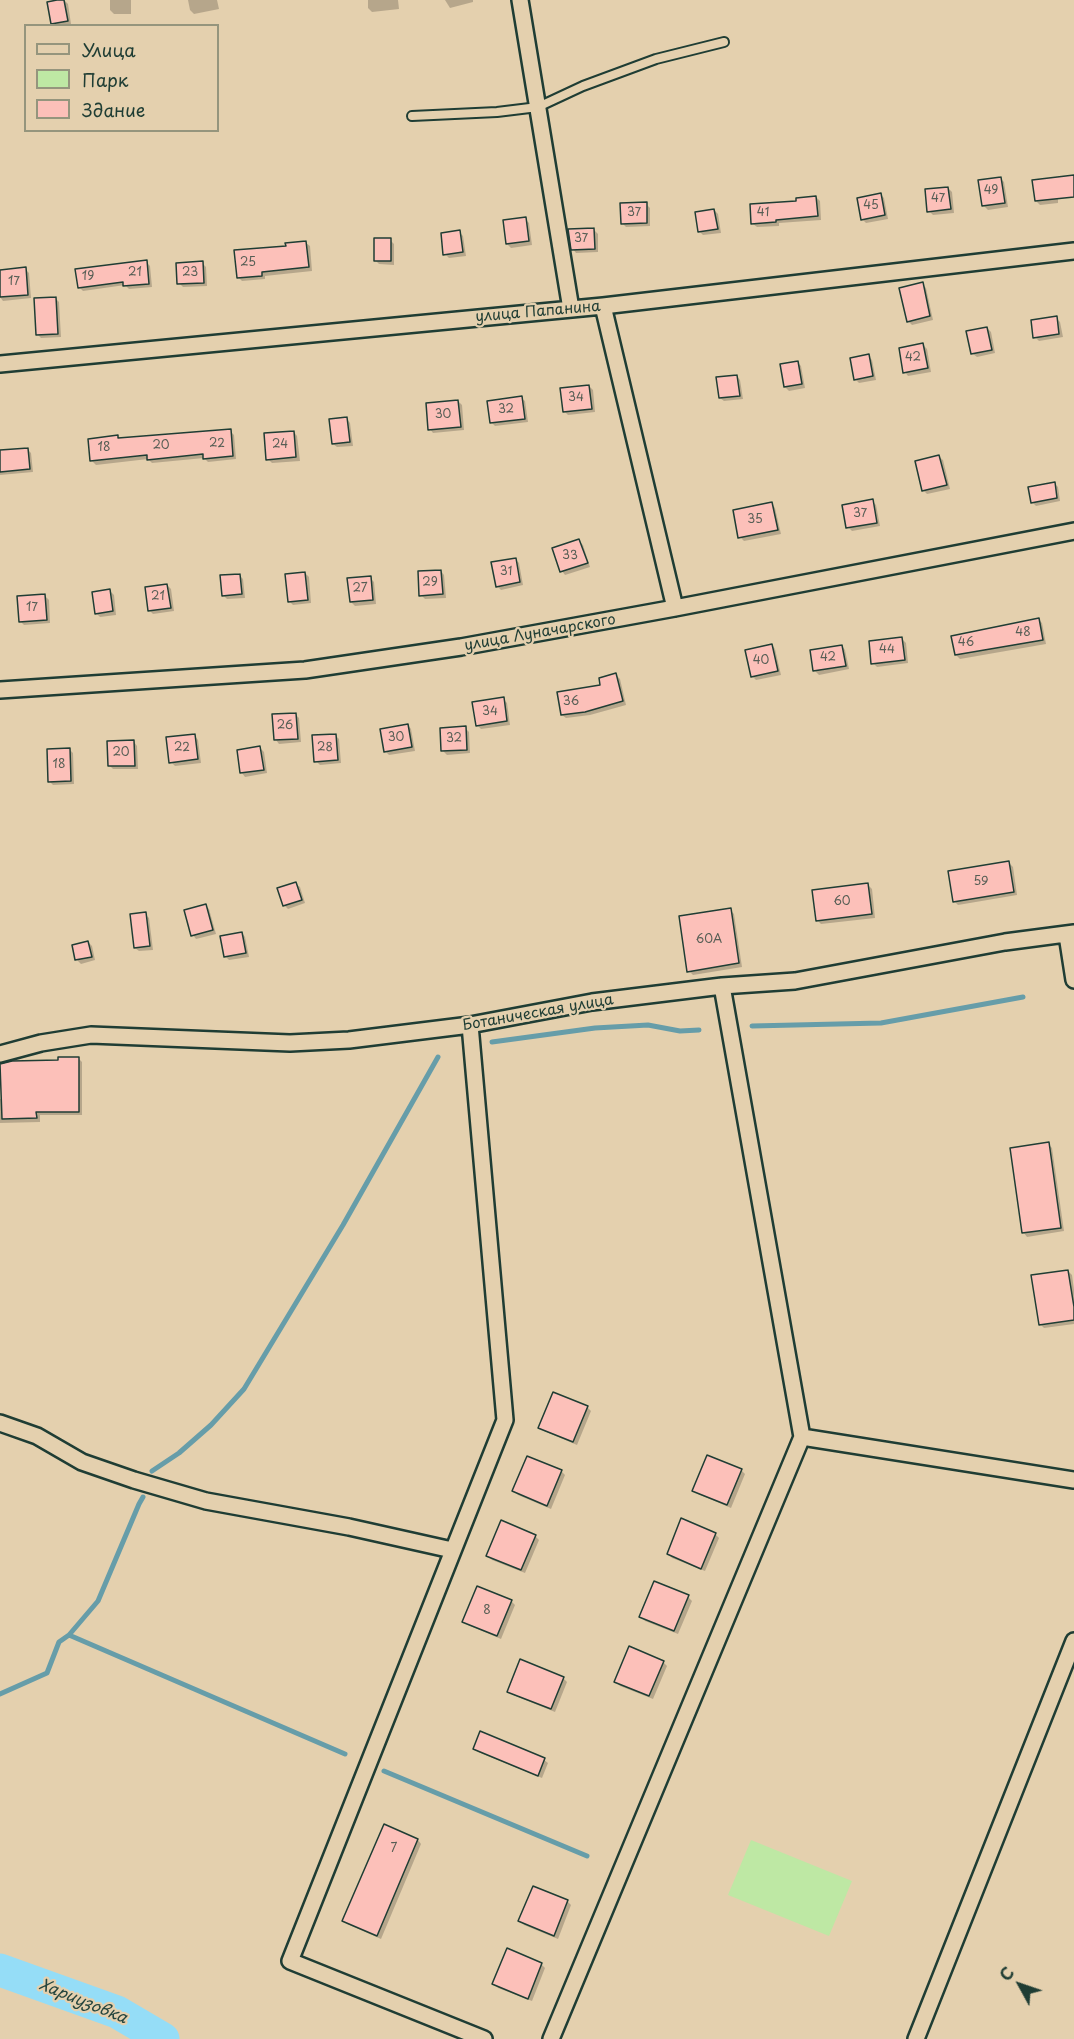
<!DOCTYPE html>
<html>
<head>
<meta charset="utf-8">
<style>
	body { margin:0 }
	#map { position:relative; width:1074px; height:2039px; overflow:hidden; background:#e4d0ae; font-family:"Playpen Sans",sans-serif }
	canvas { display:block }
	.legend { position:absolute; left:24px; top:24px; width:195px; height:108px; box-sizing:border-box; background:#e4d0ae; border:2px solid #95957d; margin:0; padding:8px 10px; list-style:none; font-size:18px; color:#1f3d34 }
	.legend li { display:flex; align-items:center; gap:12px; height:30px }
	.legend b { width:30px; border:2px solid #95957d }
	.north { position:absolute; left:990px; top:1955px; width:60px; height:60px; -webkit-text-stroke:4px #e4d0ae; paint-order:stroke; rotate:310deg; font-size:16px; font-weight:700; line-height:24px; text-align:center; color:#1f3d34 }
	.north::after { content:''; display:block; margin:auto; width:21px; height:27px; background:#1f3d34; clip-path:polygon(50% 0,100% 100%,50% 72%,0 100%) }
</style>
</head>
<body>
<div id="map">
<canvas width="1074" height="2039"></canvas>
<ul class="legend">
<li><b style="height:8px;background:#e4d0ae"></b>Улица</li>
<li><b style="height:16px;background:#bee8a4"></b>Парк</li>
<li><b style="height:16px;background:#fcc0b9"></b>Здание</li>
</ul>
<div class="north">С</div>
</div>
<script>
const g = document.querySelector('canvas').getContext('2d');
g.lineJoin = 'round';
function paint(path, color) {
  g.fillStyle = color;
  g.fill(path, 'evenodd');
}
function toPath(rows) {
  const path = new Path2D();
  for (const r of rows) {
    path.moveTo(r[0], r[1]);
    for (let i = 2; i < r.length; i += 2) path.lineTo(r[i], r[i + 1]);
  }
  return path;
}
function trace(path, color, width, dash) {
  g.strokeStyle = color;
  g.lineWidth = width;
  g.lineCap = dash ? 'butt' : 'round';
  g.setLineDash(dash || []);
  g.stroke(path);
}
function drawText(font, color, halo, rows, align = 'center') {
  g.font = font + ' "Playpen Sans",sans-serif';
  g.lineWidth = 4.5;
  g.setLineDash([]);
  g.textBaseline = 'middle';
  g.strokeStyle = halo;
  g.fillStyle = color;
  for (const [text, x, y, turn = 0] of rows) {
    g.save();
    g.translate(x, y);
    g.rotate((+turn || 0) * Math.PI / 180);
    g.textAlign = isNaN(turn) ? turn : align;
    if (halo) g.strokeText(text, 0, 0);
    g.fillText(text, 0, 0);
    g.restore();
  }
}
paint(toPath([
	[751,1840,852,1881,829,1936,728,1895]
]), '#bee8a4');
paint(toPath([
	[64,0,68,4,71,24,55,26,53,23],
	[110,0,131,0,131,14,114,14,110,10],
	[188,0,217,0,219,9,194,14,190,10],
	[368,0,398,0,399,9,372,12,368,8],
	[445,0,473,0,473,2,450,8],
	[1074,176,1074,195,1058,197,1058,203,1040,205,1036,201],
	[1000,178,1004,182,1008,207,988,210,984,206],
	[948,188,952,192,954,213,933,215,929,211],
	[881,195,884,198,888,219,866,223,862,219],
	[816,197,820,201,821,220,779,223,779,226,757,227,753,224,798,202],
	[646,204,650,208,650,226,626,227,622,223],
	[714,210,718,214,721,233,703,235,700,232],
	[525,219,529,223,532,245,511,248,507,244],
	[594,230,598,234,598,252,576,253,573,249],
	[459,232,463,236,466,256,449,258,445,254],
	[390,240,394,244,394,265,379,264,375,260],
	[306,243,310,246,312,271,265,276,265,279,242,281,238,277],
	[146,262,150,266,152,287,129,289,125,285,83,291,79,287],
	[202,263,206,267,207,286,183,287,179,283],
	[25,269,29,273,31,298,3,301,0,297,0,271],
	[922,284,926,288,933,320,912,325,908,321],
	[55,298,59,302,61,337,41,338,37,334],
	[1056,318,1060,322,1063,337,1039,341,1035,337],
	[987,328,991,332,995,353,977,357,973,354],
	[923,345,927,349,931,372,908,376,905,372],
	[868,356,872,360,876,380,859,383,855,379],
	[797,362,801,366,805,388,789,391,785,387],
	[737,376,740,380,743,399,724,401,720,398],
	[589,386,593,390,595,412,568,415,564,411],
	[521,398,525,401,528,422,495,426,491,422],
	[458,401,462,405,464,430,433,433,430,429],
	[347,419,350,423,353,446,337,447,333,444],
	[230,431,234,435,236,459,208,462,204,458,152,463,148,459,96,465,92,461,117,437,120,440],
	[294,432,297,436,300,461,272,463,268,459],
	[27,449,31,453,33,472,0,475,0,452],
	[939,457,943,460,950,489,927,494,923,490],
	[1054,483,1058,487,1060,501,1036,506,1032,502],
	[872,501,876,505,880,526,852,531,848,527],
	[772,504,775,508,781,534,744,541,740,537],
	[579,541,583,545,590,567,565,575,562,571],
	[515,559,519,563,523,585,501,590,497,586],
	[441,571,444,575,446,598,425,599,421,595],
	[305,573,309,577,311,603,293,605,289,601],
	[239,575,243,579,245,598,227,599,223,595],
	[370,578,374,582,376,604,355,606,351,602],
	[167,585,171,589,174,611,153,614,149,610],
	[110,591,114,595,116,615,100,617,96,613],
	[45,596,49,600,50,623,24,625,20,621],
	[1039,620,1042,623,1046,644,960,659,956,655],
	[902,639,906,643,908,663,877,667,873,663],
	[772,645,775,649,781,675,756,680,752,676],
	[842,646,845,650,849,669,819,675,815,671,811,652],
	[616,675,620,679,626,705,590,715,566,718,562,715],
	[503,699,507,703,510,725,481,729,477,725],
	[295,714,299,718,301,742,279,744,276,740],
	[408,725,411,729,415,751,389,755,385,751],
	[465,728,469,732,470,753,447,755,443,751],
	[335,735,339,739,341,763,320,765,316,761],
	[195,736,198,740,201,763,175,766,171,762],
	[134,742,137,746,138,769,113,769,109,765],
	[260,748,264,752,267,773,245,777,242,773],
	[70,750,73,753,74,784,53,785,49,781],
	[1009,863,1013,867,1017,895,958,905,954,901],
	[296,884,300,887,305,903,288,909,284,905],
	[868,885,872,889,875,918,821,924,817,920],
	[205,905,209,909,216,934,196,939,193,935],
	[730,910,734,914,742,967,693,975,689,971],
	[145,914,149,918,153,950,139,951,135,948],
	[242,933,245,937,249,957,229,960,225,956],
	[88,942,92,946,95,960,81,964,77,960,74,946],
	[78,1058,82,1062,82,1115,40,1115,40,1122,0,1123,0,1099,3,1099,59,1061],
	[1048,1144,1052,1148,1064,1231,1027,1237,1024,1233],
	[1068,1271,1072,1275,1074,1290,1074,1324,1044,1328,1040,1324],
	[587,1407,591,1411,577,1445,544,1431,540,1427],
	[741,1470,745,1474,731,1508,698,1494,694,1491],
	[561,1471,565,1475,551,1509,518,1495,514,1491],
	[715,1534,719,1538,705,1571,672,1558,668,1554],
	[535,1536,539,1540,525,1573,492,1560,488,1556],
	[688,1597,692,1601,678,1634,645,1621,641,1617],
	[511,1601,515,1605,501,1639,468,1625,464,1621],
	[663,1662,667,1666,653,1699,620,1686,616,1682],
	[563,1678,567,1682,555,1712,513,1695,509,1692],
	[474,1748,544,1760,548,1763,542,1778,478,1752],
	[418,1840,421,1844,381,1939,347,1924,343,1921],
	[567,1901,571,1905,558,1939,524,1925,520,1921],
	[541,1964,545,1968,532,2001,498,1988,494,1984]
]), '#0003');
trace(toPath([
	[752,1026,881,1023,1023,997],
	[492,1042,595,1028,648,1025,680,1031,699,1030],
	[152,1471,179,1453,211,1425,244,1389,343,1225,438,1057],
	[69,1635,345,1754],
	[0,1694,47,1673,59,1642,69,1635,98,1601,139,1504,143,1497],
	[384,1771,587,1856]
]), '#669da9', 5);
trace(toPath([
	[0,1970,117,2012,163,2039]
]), '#95ddf7', 33);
const building = toPath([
	[57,0,64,0,68,21,51,24,47,2,57,0],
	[1074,175,1074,197,1035,201,1032,180,1074,175],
	[1001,177,1005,203,982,206,978,180,1001,177],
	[948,187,951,209,927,212,925,189,948,187],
	[881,193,885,215,861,220,857,198,881,193],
	[816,196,818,216,776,220,776,222,751,224,750,204,796,201,796,198,816,196],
	[647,202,647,223,621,224,620,203,647,202],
	[714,209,718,229,698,232,695,212,714,209],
	[526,217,529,241,506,244,503,220,526,217],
	[594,228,595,249,571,250,568,229,594,228],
	[460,230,463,252,443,255,441,233,460,230],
	[374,238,391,238,391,261,374,261,374,238],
	[306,241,309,267,262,272,262,276,237,278,234,250,286,246,285,243,306,241],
	[147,260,149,284,123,286,123,282,78,288,75,269,147,260],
	[203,261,204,283,177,284,176,263,203,261],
	[26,267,28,295,0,297,0,270,26,267],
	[923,282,930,316,907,322,899,288,923,282],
	[56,297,58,334,36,335,34,298,56,297],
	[1057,316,1059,334,1033,338,1031,320,1057,316],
	[987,327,992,350,971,354,966,331,987,327],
	[923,343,928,368,903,373,899,348,923,343],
	[869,354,873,376,854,380,850,358,869,354],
	[798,361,802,384,784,387,780,364,798,361],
	[737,375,740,396,719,398,716,377,737,375],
	[589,385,592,409,563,412,560,388,589,385],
	[522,396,525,419,490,423,487,401,522,396],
	[458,400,461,427,428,430,426,403,458,400],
	[347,417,350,442,332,444,329,419,347,417],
	[231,429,233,456,203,459,203,454,147,460,147,455,90,461,88,439,118,435,118,438,231,429],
	[294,431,296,457,266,460,264,433,294,431],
	[28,448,30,469,0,472,0,450,28,448],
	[939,455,947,485,922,491,915,461,939,455],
	[1055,482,1057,498,1031,503,1028,487,1055,482],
	[873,499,877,523,846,528,842,505,873,499],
	[772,502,778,530,738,538,733,510,772,502],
	[579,539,588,563,560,572,552,548,579,539],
	[516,558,520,582,496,587,491,562,516,558],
	[441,570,443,594,419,596,418,571,441,570],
	[305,572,308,600,288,602,285,574,305,572],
	[240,574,242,594,222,596,220,575,240,574],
	[371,576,373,600,350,602,347,578,371,576],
	[167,584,171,608,148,611,145,587,167,584],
	[110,589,113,611,95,614,92,592,110,589],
	[45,594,47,620,19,622,17,596,45,594],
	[1039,618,1043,640,955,655,951,636,1039,618],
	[902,637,905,660,871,664,869,641,902,637],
	[772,644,778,671,751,677,745,650,772,644],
	[842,645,846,666,813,671,810,650,842,645],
	[616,673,623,701,585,712,561,715,557,692,600,685,599,678,616,673],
	[504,697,507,721,476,726,472,702,504,697],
	[296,713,298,739,274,740,272,714,296,713],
	[408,724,412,747,384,752,380,729,408,724],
	[466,726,467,750,441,751,440,728,466,726],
	[195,734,198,759,169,763,166,737,195,734],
	[336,734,338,760,314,762,312,735,336,734],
	[134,740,135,766,108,766,107,741,134,740],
	[260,746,264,770,240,773,237,750,260,746],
	[70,748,71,781,48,782,47,749,70,748],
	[1009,861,1014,892,953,902,948,871,1009,861],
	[296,882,302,900,283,906,277,888,296,882],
	[868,883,872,914,816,921,812,890,868,883],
	[206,904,213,930,191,936,184,910,206,904],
	[731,908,739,963,687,972,679,916,731,908],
	[146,912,150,946,134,948,130,914,146,912],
	[242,932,246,953,224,957,220,936,242,932],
	[88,941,92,957,75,960,72,945,88,941],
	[58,1057,79,1057,79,1112,36,1112,37,1118,2,1119,0,1064,12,1061,58,1060,58,1057],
	[1049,1142,1061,1228,1022,1233,1010,1148,1049,1142],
	[1068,1270,1074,1307,1074,1320,1039,1325,1031,1275,1068,1270],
	[553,1392,588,1406,573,1442,538,1428,553,1392],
	[707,1455,742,1469,727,1505,692,1491,707,1455],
	[527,1456,562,1470,547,1506,512,1491,527,1456],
	[681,1518,716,1533,701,1569,667,1554,681,1518],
	[501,1520,536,1535,521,1570,486,1556,501,1520],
	[654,1581,689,1595,674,1631,639,1617,654,1581],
	[477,1586,512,1600,497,1636,462,1622,477,1586],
	[629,1646,664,1661,649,1696,614,1682,629,1646],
	[520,1659,564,1677,551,1709,507,1692,520,1659],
	[480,1731,545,1758,538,1776,473,1749,480,1731],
	[384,1824,418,1839,377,1936,342,1921,384,1824],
	[533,1886,568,1900,554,1936,518,1921,533,1886],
	[507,1948,542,1963,528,1999,492,1984,507,1948]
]);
paint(building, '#fcc0b9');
trace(building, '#1f3d34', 1.5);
const lane = toPath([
	[412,116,497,112,538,107,583,86,656,59,724,42]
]);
const street = toPath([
	[520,0,571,309],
	[603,306,675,608],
	[0,364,603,306,1074,251],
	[0,690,305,670,461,647,675,608,1074,531],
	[1067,935,1074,980],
	[470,1025,505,1420,290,1961,484,2039],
	[0,1054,41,1043,91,1035,290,1043,349,1040,470,1025,592,1002,722,986,795,981,1005,942,1074,933],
	[0,1423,37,1436,82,1462,134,1480,206,1501,349,1527,452,1550],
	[802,1437,1074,1480],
	[551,2039,802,1437,722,986],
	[916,2039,1074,1641]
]);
trace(lane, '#1f3d34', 12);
trace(street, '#1f3d34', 20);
trace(lane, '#e4d0ae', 8);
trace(street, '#e4d0ae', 15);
drawText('12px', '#565e55', null, [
	["49",991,191],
	["47",938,199],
	["45",871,206],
	["37",634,213],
	["41",763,213],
	["37",581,239],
	["25",248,263],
	["21",135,273],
	["23",190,273],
	["19",88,277],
	["17",14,282],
	["42",913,358],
	["34",576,398],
	["32",506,410],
	["30",443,415],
	["22",217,444],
	["24",280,445],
	["20",161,446],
	["18",104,448],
	["37",860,514],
	["35",755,520],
	["33",570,556],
	["31",506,572],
	["29",430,583],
	["27",360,589],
	["21",158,597],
	["17",32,608],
	["48",1023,633],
	["46",966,643],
	["44",887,650],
	["42",828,658],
	["40",761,661],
	["36",571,702],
	["34",490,712],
	["26",285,726],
	["30",396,738],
	["32",454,739],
	["22",182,748],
	["28",325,748],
	["20",121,753],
	["18",59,765],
	["59",981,882],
	["60",842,902],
	["60А",709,940],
	["8",487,1611],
	["7",394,1849]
]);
drawText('15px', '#1f3d34', '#e4d0ae', [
	["улица Папанина",538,312,-5],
	["улица Луначарского",540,633,-10],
	["Ботаническая улица",538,1013,-10]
]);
drawText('italic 16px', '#25453e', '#e4d0ae', [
	["Хариузовка",83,2002,22]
]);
</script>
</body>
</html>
